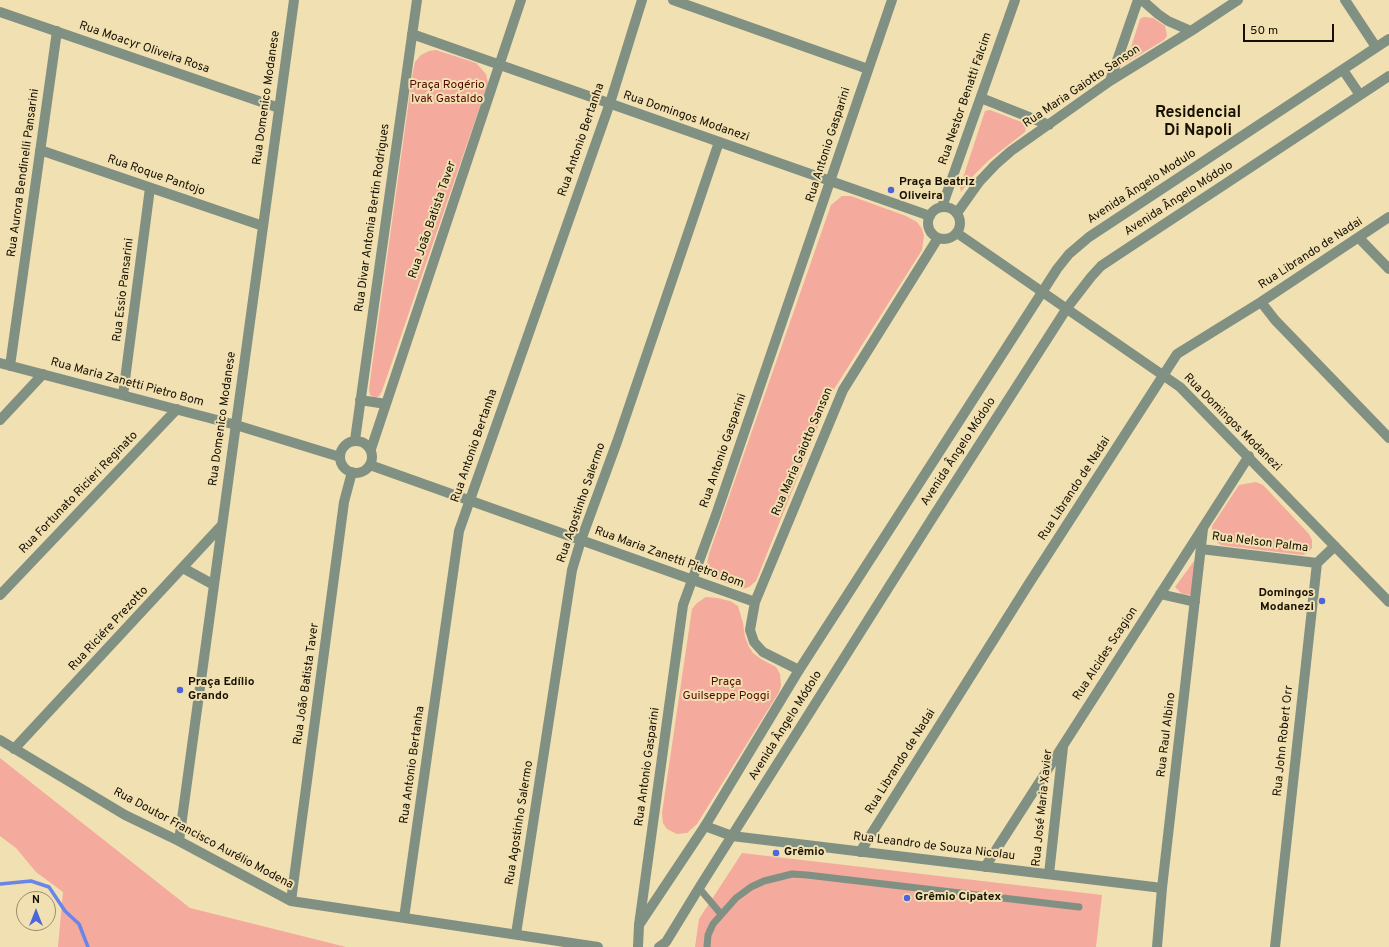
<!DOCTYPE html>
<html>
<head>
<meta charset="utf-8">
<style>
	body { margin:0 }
	#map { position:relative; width:1389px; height:947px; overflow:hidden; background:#f1e0b1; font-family:Overpass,sans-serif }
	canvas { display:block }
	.north { position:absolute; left:16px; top:891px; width:40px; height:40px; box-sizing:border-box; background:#f1e0b1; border:1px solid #998d6b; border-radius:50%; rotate:0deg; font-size:11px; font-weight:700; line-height:16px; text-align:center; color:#161002 }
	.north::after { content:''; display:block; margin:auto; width:14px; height:18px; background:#4c65d9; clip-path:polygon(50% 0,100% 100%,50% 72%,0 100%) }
	.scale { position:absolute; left:1243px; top:24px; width:91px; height:18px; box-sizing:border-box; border:2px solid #161002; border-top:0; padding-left:5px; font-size:12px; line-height:14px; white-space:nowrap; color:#161002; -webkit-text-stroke:3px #f1e0b1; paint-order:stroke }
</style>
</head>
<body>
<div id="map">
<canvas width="1389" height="947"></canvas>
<div class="north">N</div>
<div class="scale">50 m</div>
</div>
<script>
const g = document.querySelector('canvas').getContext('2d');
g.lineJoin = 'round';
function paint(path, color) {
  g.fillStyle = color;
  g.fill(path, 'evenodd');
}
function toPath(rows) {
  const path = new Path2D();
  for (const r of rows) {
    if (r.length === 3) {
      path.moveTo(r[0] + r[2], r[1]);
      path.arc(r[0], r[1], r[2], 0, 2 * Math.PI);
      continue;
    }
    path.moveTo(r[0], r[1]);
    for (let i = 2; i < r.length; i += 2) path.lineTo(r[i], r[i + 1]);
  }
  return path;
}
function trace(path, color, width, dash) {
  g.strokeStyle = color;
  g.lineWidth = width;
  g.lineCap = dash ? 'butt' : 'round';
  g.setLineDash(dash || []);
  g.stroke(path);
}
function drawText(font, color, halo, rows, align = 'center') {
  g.font = font + ' Overpass,sans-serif';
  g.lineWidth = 4;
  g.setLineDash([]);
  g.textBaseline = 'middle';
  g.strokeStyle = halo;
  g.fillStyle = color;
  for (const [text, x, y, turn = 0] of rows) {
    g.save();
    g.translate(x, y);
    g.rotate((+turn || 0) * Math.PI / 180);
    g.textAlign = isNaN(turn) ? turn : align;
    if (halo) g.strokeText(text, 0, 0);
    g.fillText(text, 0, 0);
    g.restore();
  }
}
paint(toPath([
	[1144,17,1153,18,1165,26,1167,36,1164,40,1126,63,1140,19],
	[436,50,476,63,486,74,488,83,382,391,379,396,375,398,370,395,369,390,372,366,413,71,415,62,421,55,429,51],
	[990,110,1024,123,1026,127,1025,132,989,160,973,176,961,192,960,187,985,111],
	[842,196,851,196,906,216,917,222,922,229,924,236,922,250,831,394,756,581,749,587,742,589,733,586,714,578,709,571,707,564,709,554,831,205],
	[1256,482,1263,485,1309,534,1312,540,1312,548,1309,551,1303,555,1227,546,1221,545,1214,540,1212,534,1212,526,1239,485],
	[1194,561,1195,562,1192,595,1182,594,1175,587],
	[706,597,717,598,730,601,738,606,743,623,745,637,749,647,753,653,761,659,776,667,780,674,781,685,779,692,697,824,687,833,677,834,667,829,663,823,662,813,692,609,697,603],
	[0,758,190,908,346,947,58,947,63,892,36,872,16,848,0,836],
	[742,853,1102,895,1096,947,695,947,699,919]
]), '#f4aa9d');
trace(toPath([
	[0,884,31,881,49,887,65,911,79,924,88,947]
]), '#6a85ea', 3.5);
trace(toPath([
	[699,888,721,914],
	[707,947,708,935,713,924,736,898,751,887,764,881,792,874,807,875,1079,907]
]), '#809183', 7);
trace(toPath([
	[673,0,868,69],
	[1142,0,1158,14,1168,21,1191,31],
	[1345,0,1376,47],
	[0,12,279,108],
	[412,34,930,216],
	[1110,81,1138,0],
	[981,98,1049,125],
	[40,150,263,226],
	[942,207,1015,0],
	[944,223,16],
	[957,213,979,182,995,165,1011,151,1110,81,1191,31,1238,0],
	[957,233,1180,387,1389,602],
	[1359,238,1389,269],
	[1261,302,1275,320,1389,438],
	[0,363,236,425,340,457],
	[10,366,57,31],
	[123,395,150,188],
	[360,400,386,404],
	[0,420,43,374],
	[355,440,417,0],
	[356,457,16],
	[371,449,521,0],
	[370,465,755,602],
	[1201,549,1317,563],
	[183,568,214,585],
	[1160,594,1195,602],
	[0,595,177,409],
	[799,670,763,652,754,642,750,630,755,602,843,390,938,238],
	[0,740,125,815,179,841,291,901,598,947],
	[14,749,222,525],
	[705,826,732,836,1162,888],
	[179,841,294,0],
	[860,852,1028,585,1177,354,1261,302,1389,217],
	[985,867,1249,456],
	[1049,874,1063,747],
	[291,901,344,502,352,472],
	[404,918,459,531,610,103,642,0],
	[639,925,683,605,717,512,892,0],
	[516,934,572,570,581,540,617,442,719,142],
	[1157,947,1162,888,1203,529],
	[1275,947,1317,563,1335,546]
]), '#809183', 10);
trace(toPath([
	[1343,70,1360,95],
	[638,947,639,925,705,826,799,670,1057,269,1069,254,1089,237,1389,39],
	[659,947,666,942,699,888,933,517,1067,308,1091,277,1101,266,1116,256,1389,76]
]), '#809183', 10);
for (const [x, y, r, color] of [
	[891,190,4,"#4c65d9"],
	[1322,601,4,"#4c65d9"],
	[180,690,4,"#4c65d9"],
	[776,853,4,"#4c65d9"],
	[907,898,4,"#4c65d9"]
]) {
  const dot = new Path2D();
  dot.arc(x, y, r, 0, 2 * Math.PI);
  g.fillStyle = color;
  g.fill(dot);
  trace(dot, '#f1e0b1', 1.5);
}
drawText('12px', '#161002', '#f1e0b1', [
	["Rua Moacyr Oliveira Rosa",144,48,19],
	["Rua Maria Gaiotto Sanson",1082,87,-34],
	["Rua Domenico Modanese",267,98,-82],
	["Rua Nestor Benatti Falcim",966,99,-71],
	["Rua Domingos Modanezi",686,117,19],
	["Rua Antonio Bertanha",582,140,-71],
	["Rua Antonio Gasparini",829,145,-72],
	["Rua Aurora Bendinelli Pansarini",24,173,-82],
	["Rua Roque Pantojo",156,176,19],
	["Avenida Ângelo Modulo",1142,187,-33],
	["Avenida Ângelo Módolo",1179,199,-33],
	["Rua Divar Antonia Bertin Rodrigues",373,218,-82],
	["Rua João Batista Taver",433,220,-71],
	["Rua Librando de Nadai",1311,254,-33],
	["Rua Essio Pansarini",124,290,-83],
	["Rua Maria Zanetti Pietro Bom",127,383,15],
	["Rua Domenico Modanese",223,419,-82],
	["Rua Domingos Modanezi",1232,423,45],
	["Rua Antonio Bertanha",475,446,-71],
	["Rua Antonio Gasparini",724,451,-71],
	["Rua Maria Gaiotto Sanson",803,452,-67],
	["Avenida Ângelo Módolo",959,452,-57],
	["Rua Librando de Nadai",1075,489,-57],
	["Rua Fortunato Ricieri Reginato",79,493,-46],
	["Rua Agostinho Salermo",582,503,-71],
	["Rua Nelson Palma",1260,543,7],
	["Rua Maria Zanetti Pietro Bom",669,558,20],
	["Rua Riciére Prezotto",109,629,-47],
	["Rua Alcides Scagion",1106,654,-57],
	["Rua João Batista Taver",307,684,-82],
	["Avenida Ângelo Módolo",786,726,-58],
	["Rua Raul Albino",1167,735,-83],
	["Rua John Robert Orr",1284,741,-84],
	["Rua Librando de Nadai",901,762,-58],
	["Rua Antonio Bertanha",413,765,-82],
	["Rua Antonio Gasparini",648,767,-82],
	["Rua José Maria Xavier",1043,808,-84],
	["Rua Agostinho Salermo",520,823,-81],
	["Rua Doutor Francisco Aurélio Modena",203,839,28],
	["Rua Leandro de Souza Nicolau",934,847,7]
]);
drawText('12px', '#550702', '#f1e0b1', [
	["Praça Rogério",447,86],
	["Ivak Gastaldo",447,100],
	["Praça",726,683],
	["Guilseppe Poggi",726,697]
]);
drawText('bold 12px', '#161002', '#f1e0b1', [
	["Praça Beatriz",899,183],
	["Oliveira",899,197],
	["Domingos",1314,594,"right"],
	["Modanezi",1314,608,"right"],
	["Praça Edílio",188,683],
	["Grando",188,697],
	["Grêmio",784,853],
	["Grêmio Cipatex",915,898]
], 'left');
drawText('bold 16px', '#161002', '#f1e0b1', [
	["Residencial",1198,114],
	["Di Napoli",1198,132]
]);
</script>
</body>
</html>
